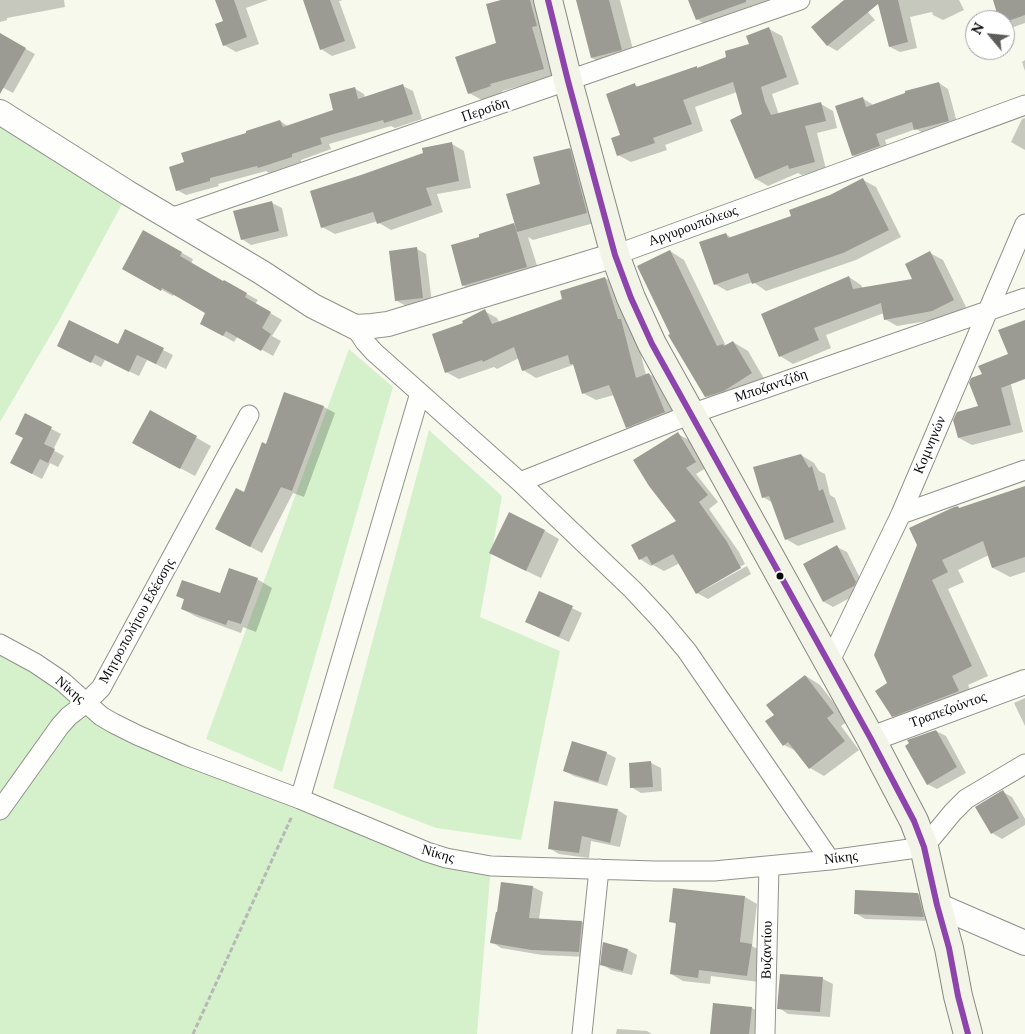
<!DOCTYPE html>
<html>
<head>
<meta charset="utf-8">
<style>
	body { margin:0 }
	#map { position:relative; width:1025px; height:1034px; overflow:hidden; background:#f8f9ed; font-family:Lora,serif }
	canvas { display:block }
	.north { position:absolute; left:965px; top:10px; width:50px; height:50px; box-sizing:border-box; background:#fff; border:1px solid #9d9d9d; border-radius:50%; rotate:298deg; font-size:14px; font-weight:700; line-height:20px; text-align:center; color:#0a0a0a }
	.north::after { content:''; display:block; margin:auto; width:18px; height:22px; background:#5d5e59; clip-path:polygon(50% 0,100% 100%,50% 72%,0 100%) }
</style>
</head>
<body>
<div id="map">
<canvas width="1025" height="1034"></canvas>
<div class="north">N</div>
</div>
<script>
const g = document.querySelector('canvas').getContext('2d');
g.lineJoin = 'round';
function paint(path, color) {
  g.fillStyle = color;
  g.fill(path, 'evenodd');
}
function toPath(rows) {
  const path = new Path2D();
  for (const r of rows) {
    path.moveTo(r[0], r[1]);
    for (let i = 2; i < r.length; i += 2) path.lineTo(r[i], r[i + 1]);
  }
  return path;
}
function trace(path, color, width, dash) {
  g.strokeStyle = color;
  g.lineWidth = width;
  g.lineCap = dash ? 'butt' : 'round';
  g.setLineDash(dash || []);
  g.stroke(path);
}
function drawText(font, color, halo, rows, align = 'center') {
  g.font = font + ' Lora,serif';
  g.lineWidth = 5;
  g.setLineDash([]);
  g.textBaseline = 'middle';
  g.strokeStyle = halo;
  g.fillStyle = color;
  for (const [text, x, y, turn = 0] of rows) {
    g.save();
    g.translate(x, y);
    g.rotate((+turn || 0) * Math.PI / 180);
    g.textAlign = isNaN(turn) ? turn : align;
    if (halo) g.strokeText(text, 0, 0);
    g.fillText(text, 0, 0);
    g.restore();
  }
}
paint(toPath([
	[0,112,128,193,60,319,0,422],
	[349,349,393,387,282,772,206,739],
	[429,430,502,496,480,617,560,651,521,840,436,828,333,788],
	[0,644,137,735,491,866,477,1034,0,1034]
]), '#d5f1cb');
paint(toPath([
	[0,0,64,0,65,7,7,18,7,20,0,22],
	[217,0,268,0,246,8,259,44,236,52,224,45,224,21],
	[305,0,343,0,339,1,356,48,332,56,321,49],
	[500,0,540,0,556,76,502,91,503,93,482,100,469,93,498,44],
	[577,0,620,0,635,57,606,65,592,58],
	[690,0,774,0,707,26,697,19],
	[846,0,856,0,859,2,875,20,837,51,827,45],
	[878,0,959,0,964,10,943,20,933,15,932,12,910,17,917,48,900,52,890,47],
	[994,0,1025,0,1025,23,1011,28,1005,25,1005,20,1001,20],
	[769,29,782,36,799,84,772,94,779,115,821,104,833,111,837,128,817,133,826,169,802,175,798,173,768,186,756,179,744,115,737,92,695,107,703,131,665,145,667,150,631,162,618,155,621,136,635,85,640,87,697,68,698,68,728,58,751,45],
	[0,35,35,54,13,93,0,86],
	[1025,60,1025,71,1022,62],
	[939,83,948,89,958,126,925,134,916,129,885,140,889,152,863,161,853,155,862,98,872,104,873,106],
	[403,86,413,91,422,119,395,128,391,126,329,144,331,149,301,160,301,162,269,173,266,171,218,184,219,186,186,195,177,190,186,163,248,134,280,121,288,126,334,111,354,88,364,94,365,98],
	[1025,118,1025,150,1011,142,1022,119],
	[452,144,464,151,471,188,437,194,443,212,391,230,379,223,378,221,335,234,322,227],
	[570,149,584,158,601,221,533,240,528,237,540,275,477,293,464,286,453,246,481,238,514,225,517,226,541,185],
	[863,180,876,187,901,237,856,260,766,291,753,282,727,291,715,284,726,234,732,238,793,217],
	[272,203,282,208,288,236,251,245,242,239],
	[143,232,193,259,191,264,258,300,255,304,282,320,272,336,281,341,273,356,238,336,234,342,201,323,207,313,174,294,173,296,123,269],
	[417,249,426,254,432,303,406,306,397,301],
	[670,251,684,260,726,346,733,342,748,351,766,382,721,405,706,396,672,334],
	[930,253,943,260,966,307,945,318,897,326,885,319,884,313,826,335,831,348,793,364,780,356,849,277,861,285,863,289,914,280],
	[605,278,618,285,634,327,646,375,649,374,662,381,677,419,640,434,627,427,614,395,596,400,583,393,575,366,573,365,536,378,523,370,519,358,497,369,494,367,459,379,446,372,465,324,484,311,497,318,499,322,564,299],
	[118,345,163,350,173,355,166,369,147,360,139,376,105,360,101,367,68,350],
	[1007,369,1023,432,972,445,959,438],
	[284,393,324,407,335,413,304,497,293,493,262,553,228,535,244,493,266,445],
	[151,412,211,446,195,476,148,451],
	[26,415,61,434,53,450,64,456,58,467,50,463,42,479,21,468],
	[678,434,689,440,706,468,696,474,718,502,709,509,739,552,745,564,700,589,700,592,747,566,751,574,708,599,697,593,680,563,664,571,653,565,651,566,640,559,633,545,678,522],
	[801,455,814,463,819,471,825,474,830,495,835,498,846,529,798,546,786,539,773,503,763,497],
	[1025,487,1025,572,1010,577,993,568,989,555,958,570,964,582,948,589,988,676,968,685,975,701,909,725,893,716,888,683,958,507,960,509],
	[509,514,545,531,559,539,541,578,505,561,490,552],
	[837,547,847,552,865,588,863,591,833,607,824,602],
	[257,579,272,588,256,632,243,627,241,633,197,617,182,609,185,600,178,596,220,595],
	[572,608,582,613,569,642,536,627],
	[806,676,820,685,848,721,841,726,859,750,824,776,810,768,798,752,784,745,775,715],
	[1025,698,1025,726,1014,703],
	[936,731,946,736,966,773,937,789,927,784],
	[606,753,616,758,607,786,574,776,564,771],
	[651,763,661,768,662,791,641,793,631,787,630,764],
	[1003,792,1012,797,1025,819,1025,825,1002,839,992,833],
	[555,802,618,810,627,816,620,847,591,841,589,858,559,854,549,848],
	[502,883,533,887,543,892,539,919,582,922,592,927,588,957,542,955,501,948,492,942,498,913],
	[918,894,928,900,933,921,865,919,855,913],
	[745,897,757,904,752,946,763,952,759,982,711,976,710,984,683,981,671,974,677,925,671,921],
	[628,950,637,955,632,975,611,970,602,964],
	[781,975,823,979,833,984,830,1017,788,1014,779,1008],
	[752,1008,765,1015,763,1034,711,1034],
	[617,1029,647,1031,652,1034,616,1034]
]), '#0003');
paint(toPath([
	[215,0,234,0,247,37,223,46,215,24,223,21],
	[303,0,330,0,345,41,320,50],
	[501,0,530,0,537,26,532,27,544,69,490,84,491,86,468,94,455,57,496,43,486,4],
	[576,0,609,0,622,50,591,58],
	[688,0,746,0,746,2,696,20],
	[844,0,898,0,908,42,889,47,878,4,827,46,811,27],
	[993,0,1025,0,1025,15,1011,20,999,20],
	[769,27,787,77,761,87,765,102,771,115,821,102,826,121,805,126,815,162,789,169,788,165,755,179,730,120,742,114,733,82,683,100,692,124,653,138,655,143,617,156,611,138,620,135,606,94,635,83,636,87,697,66,697,68,726,57,725,51,749,44,746,36],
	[0,33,26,48,0,94],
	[939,82,949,121,914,130,912,122,876,134,880,146,852,156,835,106,863,97,866,107,905,93,905,91],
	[403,84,413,114,384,123,383,120,320,138,322,144,292,154,292,157,258,168,257,166,210,178,210,181,176,191,169,167,184,162,181,153,246,133,246,131,280,120,283,127,333,110,329,94,355,87,358,99],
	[452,142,459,181,426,188,432,205,377,224,373,212,321,228,310,191,361,175,423,153,422,148],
	[570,148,587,213,517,232,506,194,540,184,533,157],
	[863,178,889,230,843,253,752,284,748,273,714,285,699,242,726,233,728,238,791,216,789,210,830,195],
	[272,201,279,231,241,240,233,211],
	[514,223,527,267,462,286,451,245,479,237,479,234],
	[143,230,182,252,180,256,223,281,224,280,247,293,245,297,271,312,262,328,271,334,261,351,226,331,223,336,200,324,205,313,162,288,161,291,122,269],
	[417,247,423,298,395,301,389,251],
	[670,250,717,346,723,344,724,346,733,341,752,373,724,391,705,397,668,335,670,334,637,266],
	[930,251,954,300,932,311,884,320,881,303,814,328,819,340,779,357,761,314,849,276,853,289,912,279,905,264],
	[605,277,618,319,621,319,636,378,649,373,665,412,626,428,609,385,582,394,573,364,570,364,568,355,522,371,514,347,483,362,482,360,445,373,432,334,463,323,462,321,485,309,492,324,562,299,560,291],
	[69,320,118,344,125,329,164,348,156,364,137,355,129,372,95,355,91,363,57,346],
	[1025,320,1025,379,1001,388,1011,425,958,438,953,420,957,412,978,406,969,383,971,378,982,374,978,366,1008,354,998,330],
	[284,392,324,406,292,491,281,487,250,547,215,529,236,488,244,492,262,442,266,444],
	[150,410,197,436,180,469,132,443],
	[25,413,52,427,44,444,55,449,48,463,40,459,32,474,10,463,23,438,15,434],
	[678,432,696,462,686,468,708,495,699,502,727,542,741,568,696,594,673,554,652,565,647,556,639,560,631,545,676,521,649,486,633,460],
	[801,454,809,468,812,466,819,491,823,489,834,522,785,540,769,496,762,498,753,467],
	[1025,486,1025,557,992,568,983,541,942,560,948,572,932,580,972,666,952,676,959,691,892,717,875,691,887,683,874,655,917,545,909,528,954,507,958,506,959,508],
	[509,512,545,530,526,571,489,553],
	[837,545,856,582,854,586,823,602,803,564],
	[229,568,258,578,241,624,228,620,226,625,181,609,184,599,176,596,182,580,220,593],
	[539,591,573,606,559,637,525,622],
	[805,675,834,713,827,718,845,741,809,769,788,742,783,746,765,721,774,715,766,705],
	[936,730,957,767,927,785,905,746,909,743,907,740],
	[572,741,607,752,598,782,563,771],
	[651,761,653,787,630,788,629,763],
	[1003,790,1019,818,991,834,975,807],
	[554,801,618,809,610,843,582,836,579,853,548,849],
	[501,882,533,886,529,918,582,921,579,952,533,950,532,950,490,943,496,912,497,912],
	[673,888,745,896,740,942,752,944,747,976,699,970,698,978,670,974,676,923,669,922],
	[855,890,918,893,924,917,854,914],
	[603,942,628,949,623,971,600,965],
	[780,974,823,977,820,1012,777,1009],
	[713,1003,752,1007,749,1034,710,1034]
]), '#9b9b93');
const minor = toPath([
	[171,218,800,0],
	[615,255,1025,105],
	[355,327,365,342,374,352,520,482,633,590,661,620,687,651,830,860],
	[520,482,691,414,1025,298],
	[901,514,1025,470],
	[0,644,35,663,63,682,101,716,113,723,137,735,186,756,300,799,427,852,446,858,491,866,655,871,714,871,830,860,924,847,953,812,966,799,1025,764],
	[829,663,901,514,1025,224],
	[300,799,420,393],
	[0,810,60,726,69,716,86,703,101,688,249,415],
	[582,1034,599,869],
	[765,1034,769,866]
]);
const tertiary = toPath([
	[0,112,128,193,261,272,313,306,355,327,372,326,388,324,615,255],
	[871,739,1025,682],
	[937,905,1025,943]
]);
const secondary = toPath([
	[548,0,568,81,615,255,631,298,652,344,871,739,914,821,924,847,937,905,949,948,958,996,968,1034]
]);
trace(minor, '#91928c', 21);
trace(tertiary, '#91928c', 26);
trace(secondary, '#888883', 30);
trace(toPath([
	[193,1034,292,816]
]), '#b7b7b5', 3, [5, 2.5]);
trace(minor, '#fefefc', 19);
trace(tertiary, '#fefefc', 24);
trace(secondary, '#f1f4e7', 28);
trace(toPath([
	[548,0,568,81,615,255,631,298,652,344,871,739,914,821,924,847,937,905,949,948,958,996,968,1034]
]), '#8e44ad', 6);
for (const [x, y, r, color] of [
	[780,576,4.5,"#0a0a0a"]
]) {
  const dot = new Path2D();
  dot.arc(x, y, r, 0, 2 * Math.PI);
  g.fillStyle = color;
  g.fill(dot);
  trace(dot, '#fff', 2);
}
drawText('14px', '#0a0a0a', '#fff', [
	["Περσίδη",485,110,-19],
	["Αργυρουπόλεως",693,226,-20],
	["Μποζαντζίδη",771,386,-19],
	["Κομνηνών",930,445,-67],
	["Μητροπολήτου Εδέσσης",137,621,-61],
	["Νίκης",70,690,40],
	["Τραπεζούντος",948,710,-20],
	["Νίκης",438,854,16],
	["Νίκης",841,858,-7],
	["Βυζαντίου",767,950,-89]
]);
</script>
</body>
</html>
